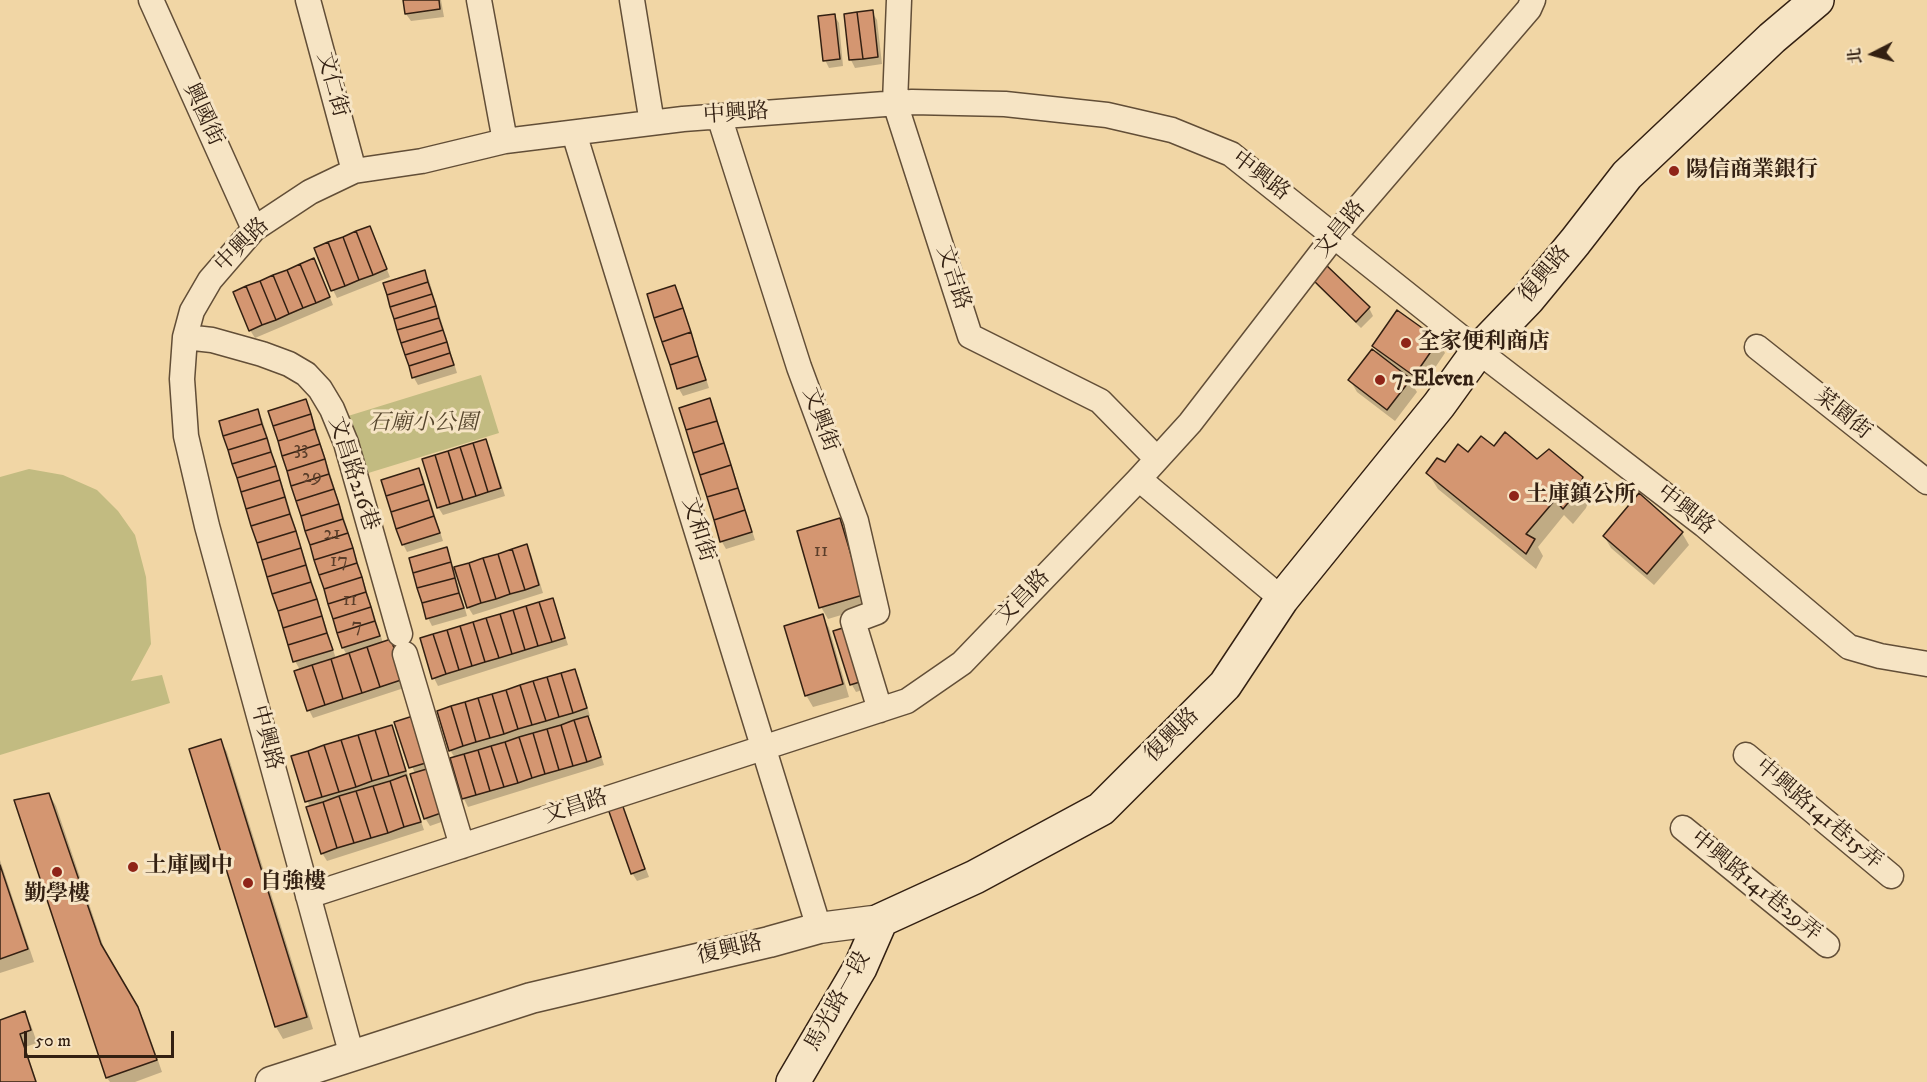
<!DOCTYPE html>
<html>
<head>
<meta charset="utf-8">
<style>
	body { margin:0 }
	#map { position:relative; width:1927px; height:1082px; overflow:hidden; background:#f1d6a5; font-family:"IM FELL DW Pica","Noto Serif TC",serif }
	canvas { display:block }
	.north { position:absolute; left:1843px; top:24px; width:60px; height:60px; -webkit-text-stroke:4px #f6e4c4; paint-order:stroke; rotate:264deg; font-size:16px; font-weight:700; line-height:24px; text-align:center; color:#332012 }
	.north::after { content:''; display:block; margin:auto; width:21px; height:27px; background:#332012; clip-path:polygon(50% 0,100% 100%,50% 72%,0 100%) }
	.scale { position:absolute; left:24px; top:1031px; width:150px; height:27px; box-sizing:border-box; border:3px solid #332012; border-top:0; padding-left:8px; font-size:18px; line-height:21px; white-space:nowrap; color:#332012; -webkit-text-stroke:4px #f6e4c4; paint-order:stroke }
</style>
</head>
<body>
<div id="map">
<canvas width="1927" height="1082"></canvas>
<div class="north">北</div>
<div class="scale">50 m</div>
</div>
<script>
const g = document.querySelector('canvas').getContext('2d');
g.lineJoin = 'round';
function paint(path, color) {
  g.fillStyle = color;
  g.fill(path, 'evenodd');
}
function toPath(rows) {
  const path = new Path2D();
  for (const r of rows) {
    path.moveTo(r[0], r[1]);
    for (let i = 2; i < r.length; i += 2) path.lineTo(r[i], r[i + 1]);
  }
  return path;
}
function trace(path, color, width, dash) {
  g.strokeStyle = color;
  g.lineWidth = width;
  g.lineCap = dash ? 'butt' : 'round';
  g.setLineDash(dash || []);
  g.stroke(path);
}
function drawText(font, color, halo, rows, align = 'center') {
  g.font = font + ' "IM FELL DW Pica","Noto Serif TC",serif';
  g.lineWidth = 6;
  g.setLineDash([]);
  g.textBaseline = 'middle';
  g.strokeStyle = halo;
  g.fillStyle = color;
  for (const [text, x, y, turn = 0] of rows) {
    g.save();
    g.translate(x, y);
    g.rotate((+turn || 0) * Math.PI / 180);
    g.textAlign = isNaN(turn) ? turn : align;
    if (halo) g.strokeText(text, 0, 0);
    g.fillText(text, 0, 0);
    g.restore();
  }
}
paint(toPath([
	[481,375,499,433,365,474,348,416],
	[29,469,63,475,97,490,118,511,135,535,146,577,151,644,131,681,162,675,170,703,0,755,0,477]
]), '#c2bb81');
paint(toPath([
	[404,0,441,0,444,17,411,21,406,14],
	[872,12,877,20,882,64,855,68,851,60],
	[834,15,839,23,843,66,829,68,825,60],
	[370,228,390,277,337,298,333,290],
	[318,268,333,305,255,338,250,330],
	[424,272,429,280,457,373,418,385,414,378,385,284],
	[1313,279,1369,308,1373,316,1361,328,1318,286],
	[674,286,679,294,709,388,683,396,679,389,649,295],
	[1438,341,1445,353,1422,387,1408,378,1417,392,1395,421,1357,392,1350,380,1379,356,1374,346],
	[709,400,714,408,755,540,726,549,722,542,681,409],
	[306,401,310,409,383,643,390,641,395,649,407,687,313,718,309,710,300,670,295,661,257,411,262,419,336,659,347,655,343,648],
	[486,441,490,449,505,496,443,515,438,507],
	[1495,448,1582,478,1591,494,1586,508,1573,524,1564,515,1538,547,1543,556,1536,569,1438,489,1428,473,1468,454],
	[419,469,423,477,443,541,407,552,403,544],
	[839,520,846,532,868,607,828,619,821,607],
	[1682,533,1689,545,1654,585,1611,548,1604,536],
	[526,546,531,554,543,593,473,615,468,607,459,576,456,577,467,616,432,626,428,618,446,549,454,569],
	[552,599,556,607,568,645,438,686,434,678],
	[822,616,829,628,849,697,813,707,806,695],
	[835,632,866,689,856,692,852,685],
	[574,671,579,678,590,716,587,717,592,726,604,765,468,807,464,799,452,759,455,758,450,750],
	[413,717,447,820,430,826,425,818,415,774,396,723],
	[391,726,395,734,409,779,407,780,424,830,327,861,322,853,310,808,293,757],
	[220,740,227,752,313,1029,283,1039,276,1027],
	[49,794,56,806,107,957,144,1020,162,1072,135,1082,110,1082,107,1078],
	[621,803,649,877,637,881,632,873],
	[0,860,34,962,0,973],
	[24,1013,31,1025,37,1043,25,1047,37,1082,0,1082,0,1021]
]), '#0003');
const building = toPath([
	[403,0,439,0,440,9,405,14,403,0],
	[873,10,878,57,863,59,857,12,873,10],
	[857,12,863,59,849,60,844,14,857,12],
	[835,14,840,59,823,61,818,16,835,14],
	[370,226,387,269,373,275,356,231,370,226],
	[356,231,373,275,359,280,343,237,356,231],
	[343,237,359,280,345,286,328,242,343,237],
	[328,242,345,286,331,291,314,248,328,242],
	[314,258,330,297,316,303,300,264,314,258],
	[300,264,316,303,303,308,287,270,300,264],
	[1325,264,1370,307,1356,322,1311,278,1325,264],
	[287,270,303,308,289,314,273,275,287,270],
	[425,270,428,282,387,295,383,283,425,270],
	[273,275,289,314,276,320,260,281,273,275],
	[260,281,276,320,262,325,246,286,260,281],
	[428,282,432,294,390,307,387,295,428,282],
	[675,285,683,308,654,318,647,294,675,285],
	[246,286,262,325,249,331,233,292,246,286],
	[432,294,436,306,394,319,390,307,432,294],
	[436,306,439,318,397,330,394,319,436,306],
	[683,308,691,332,662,342,654,318,683,308],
	[1397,310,1439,340,1414,376,1372,346,1397,310],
	[439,318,443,330,401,343,397,330,439,318],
	[443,330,447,342,405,355,401,343,443,330],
	[691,332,698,356,670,365,662,342,691,332],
	[447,342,450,353,409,366,405,355,447,342],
	[1372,349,1411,379,1387,410,1348,380,1372,349],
	[450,353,454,365,412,378,409,366,450,353],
	[698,356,706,380,677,389,670,365,698,356],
	[710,398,717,421,686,430,679,408,710,398],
	[306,399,311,414,273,426,268,411,306,399],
	[258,409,262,424,223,436,219,421,258,409],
	[311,414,315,429,278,441,273,426,311,414],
	[717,421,724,443,693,453,686,430,717,421],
	[262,424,267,438,228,450,223,436,262,424],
	[315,429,320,444,282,456,278,441,315,429],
	[1505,432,1537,459,1549,449,1583,477,1577,492,1563,509,1555,500,1526,534,1535,539,1526,554,1426,473,1437,458,1445,462,1458,444,1468,452,1481,436,1494,446,1505,432],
	[267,438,271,452,232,464,228,450,267,438],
	[486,439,501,488,488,492,473,443,486,439],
	[473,443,488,492,476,496,460,447,473,443],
	[724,443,731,465,700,475,693,453,724,443],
	[320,444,325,459,287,471,282,456,320,444],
	[460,447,476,496,463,500,448,451,460,447],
	[448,451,463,500,450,504,435,455,448,451],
	[271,452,276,466,237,478,232,464,271,452],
	[435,455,450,504,437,508,422,459,435,455],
	[325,459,329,474,291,486,287,471,325,459],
	[731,465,738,488,707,497,700,475,731,465],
	[276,466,280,480,241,492,237,478,276,466],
	[419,468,424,484,386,496,381,480,419,468],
	[329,474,334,489,296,501,291,486,329,474],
	[280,480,285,497,246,509,241,492,280,480],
	[424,484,429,500,391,512,386,496,424,484],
	[738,488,745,510,714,520,707,497,738,488],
	[334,489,339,504,301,516,296,501,334,489],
	[1639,493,1683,532,1647,574,1603,536,1639,493],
	[285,497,290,514,251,526,246,509,285,497],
	[429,500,434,516,396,529,391,512,429,500],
	[339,504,343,519,305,531,301,516,339,504],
	[745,510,752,532,720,542,714,520,745,510],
	[290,514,296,531,257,543,251,526,290,514],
	[434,516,440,533,402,545,396,529,434,516],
	[840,518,863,595,819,608,797,531,840,518],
	[343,519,348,533,310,545,305,531,343,519],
	[296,531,301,548,262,560,257,543,296,531],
	[348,533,353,548,314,560,310,545,348,533],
	[527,544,539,585,525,590,512,549,527,544],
	[447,547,451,562,413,573,409,558,447,547],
	[301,548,306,565,267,577,262,560,301,548],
	[353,548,357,563,319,575,314,560,353,548],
	[512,549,525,590,510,594,498,554,512,549],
	[498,554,510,594,496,599,483,558,498,554],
	[483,558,496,599,481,603,469,563,483,558],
	[451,562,455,578,417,588,413,573,451,562],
	[357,563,362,577,324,589,319,575,357,563],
	[469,563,481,603,467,608,454,567,469,563],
	[306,565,311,582,272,594,267,577,306,565],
	[362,577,366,592,328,604,324,589,362,577],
	[455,578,459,593,422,603,417,588,455,578],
	[311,582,317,599,278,611,272,594,311,582],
	[366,592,371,607,333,619,328,604,366,592],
	[459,593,464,608,426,619,422,603,459,593],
	[553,598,565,638,552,642,539,602,553,598],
	[317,599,322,616,283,628,278,611,317,599],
	[539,602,552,642,538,646,526,606,539,602],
	[526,606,538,646,525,650,513,610,526,606],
	[371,607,375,621,337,633,333,619,371,607],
	[513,610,525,650,512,654,500,614,513,610],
	[500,614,512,654,499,658,486,618,500,614],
	[823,614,843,684,805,696,784,626,823,614],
	[322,616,327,633,288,645,283,628,322,616],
	[486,618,499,658,485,662,473,622,486,618],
	[375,621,380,636,342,648,337,633,375,621],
	[473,622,485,662,472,666,460,626,473,622],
	[460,626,472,666,459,670,447,630,460,626],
	[846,627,863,681,850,685,833,631,846,627],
	[447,630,459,670,446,674,433,634,447,630],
	[327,633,333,650,293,662,288,645,327,633],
	[433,634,446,674,432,679,420,638,433,634],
	[391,639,404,679,380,687,367,647,391,639],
	[367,647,380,687,362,693,349,653,367,647],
	[349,653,362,693,343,699,331,659,349,653],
	[331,659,343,699,325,705,312,665,331,659],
	[312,665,325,705,307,711,294,671,312,665],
	[575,669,587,708,573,713,561,673,575,669],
	[561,673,573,713,559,717,547,677,561,673],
	[547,677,559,717,546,721,533,681,547,677],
	[533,681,546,721,532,725,520,685,533,681],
	[520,685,532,725,518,729,506,690,520,685],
	[506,690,518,729,504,734,492,694,506,690],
	[492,694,504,734,490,738,478,698,492,694],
	[478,698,490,738,476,742,465,702,478,698],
	[465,702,476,742,463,746,451,706,465,702],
	[451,706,463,746,449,751,437,711,451,706],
	[413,716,429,762,409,768,394,722,413,716],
	[588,716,601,757,587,762,574,720,588,716],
	[574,720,587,762,573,766,561,725,574,720],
	[392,725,406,771,389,776,375,730,392,725],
	[561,725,573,766,559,770,547,729,561,725],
	[547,729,559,770,545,774,533,733,547,729],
	[375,730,389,776,372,781,358,735,375,730],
	[533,733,545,774,532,778,519,737,533,733],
	[358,735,372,781,356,787,341,740,358,735],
	[519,737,532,778,518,783,505,742,519,737],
	[221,739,307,1017,275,1027,189,749,221,739],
	[341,740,356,787,339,792,324,745,341,740],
	[505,742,518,783,504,787,491,746,505,742],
	[324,745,339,792,322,797,308,751,324,745],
	[491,746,504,787,490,791,478,750,491,746],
	[478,750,490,791,476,795,464,754,478,750],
	[308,751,322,797,305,802,291,756,308,751],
	[464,754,476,795,462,799,450,758,464,754],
	[430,768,444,812,424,819,410,774,430,768],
	[406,775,421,822,404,827,390,781,406,775],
	[390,781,404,827,388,833,373,786,390,781],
	[373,786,388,833,371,838,356,791,373,786],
	[356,791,371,838,354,843,339,796,356,791],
	[49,793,101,944,138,1007,157,1060,106,1078,14,800,49,793],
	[339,796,354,843,337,848,323,802,339,796],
	[621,801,645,869,631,874,607,806,621,801],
	[323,802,337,848,321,854,306,807,323,802],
	[0,865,28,949,0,959,0,865],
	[25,1011,31,1030,20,1034,36,1082,0,1082,0,1020,25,1011]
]);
paint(building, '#d49671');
trace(building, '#332012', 1.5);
const minor = toPath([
	[151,0,254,229],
	[308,0,354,171],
	[479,0,505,141],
	[632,0,652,123],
	[899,0,895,103,970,336,1100,401,1157,459],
	[719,116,799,367,856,521,877,612,853,621,880,710],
	[574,133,819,928],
	[185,337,212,340,262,354,289,364,306,374,320,389,332,409,346,443,400,634],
	[1757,347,1927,482],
	[1139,479,1282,599],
	[405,654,462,846],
	[1746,755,1891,876],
	[1683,828,1827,945],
	[308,896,907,701,962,663,1139,479,1190,423,1335,235,1529,9,1533,0],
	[352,1056,207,526,186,436,182,379,185,337,192,311,210,280,254,229,310,192,354,171,422,161,505,141,683,119,912,102,1005,104,1107,115,1172,130,1231,154,1478,351,1704,525,1849,647,1880,656,1927,664]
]);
const tertiary = toPath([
	[271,1082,531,998,769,942,819,928,881,920]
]);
const secondary = toPath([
	[793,1082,860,968,881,920,975,877,1101,809,1225,685,1282,599,1439,405,1478,351,1528,299,1575,242,1627,175,1772,38,1817,0]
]);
trace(minor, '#624e37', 27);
trace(tertiary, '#624e37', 33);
trace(secondary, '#332012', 36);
trace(minor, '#f6e4c4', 24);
trace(tertiary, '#f6e4c4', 30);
trace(secondary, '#f6e4c4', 33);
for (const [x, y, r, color] of [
	[1674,171,6,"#8f2418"],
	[1406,343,6,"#8f2418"],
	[1380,380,6,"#8f2418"],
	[1514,496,6,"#8f2418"],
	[133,867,6,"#8f2418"],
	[57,872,6,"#8f2418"],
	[248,883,6,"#8f2418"]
]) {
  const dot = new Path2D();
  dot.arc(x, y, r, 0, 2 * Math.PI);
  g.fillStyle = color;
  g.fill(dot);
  trace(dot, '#f6e4c4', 2);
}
drawText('20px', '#5b3e2a', null, [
	["33",301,450],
	["29",312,478],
	["21",332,535],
	["11",821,552],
	["17",339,562],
	["11",350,601],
	["7",357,627]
]);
drawText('22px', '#332012', '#f6e4c4', [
	["文仁街",331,85,75],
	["興國街",202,115,65],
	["中興路",736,115,-4],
	["中興路",1260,177,37],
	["文昌路",1341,230,-51],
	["中興路",243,246,-45],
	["復興路",1546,275,-50],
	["文吉路",952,278,72],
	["菜園街",1842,415,39],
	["文興街",819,420,70],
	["文昌路216巷",352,474,72],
	["中興路",1685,511,38],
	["文和街",697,530,73],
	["文昌路",1024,598,-46],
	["復興路",1173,736,-45],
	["中興路",265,738,75],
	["文昌路",576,808,-18],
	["中興路141巷15弄",1818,815,40],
	["中興路141巷29弄",1755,887,39],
	["復興路",730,951,-13],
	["馬光路一段",839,1002,-61]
]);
drawText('bold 22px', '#332012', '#f6e4c4', [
	["陽信商業銀行",1686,171],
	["全家便利商店",1418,343],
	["7-Eleven",1392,380],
	["土庫鎮公所",1526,496],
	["土庫國中",145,867],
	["自強樓",260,883],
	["勤學樓",57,895,"center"]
], 'left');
drawText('italic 22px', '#57472e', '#f6e4c4', [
	["石廟小公園",423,424]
]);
</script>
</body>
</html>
